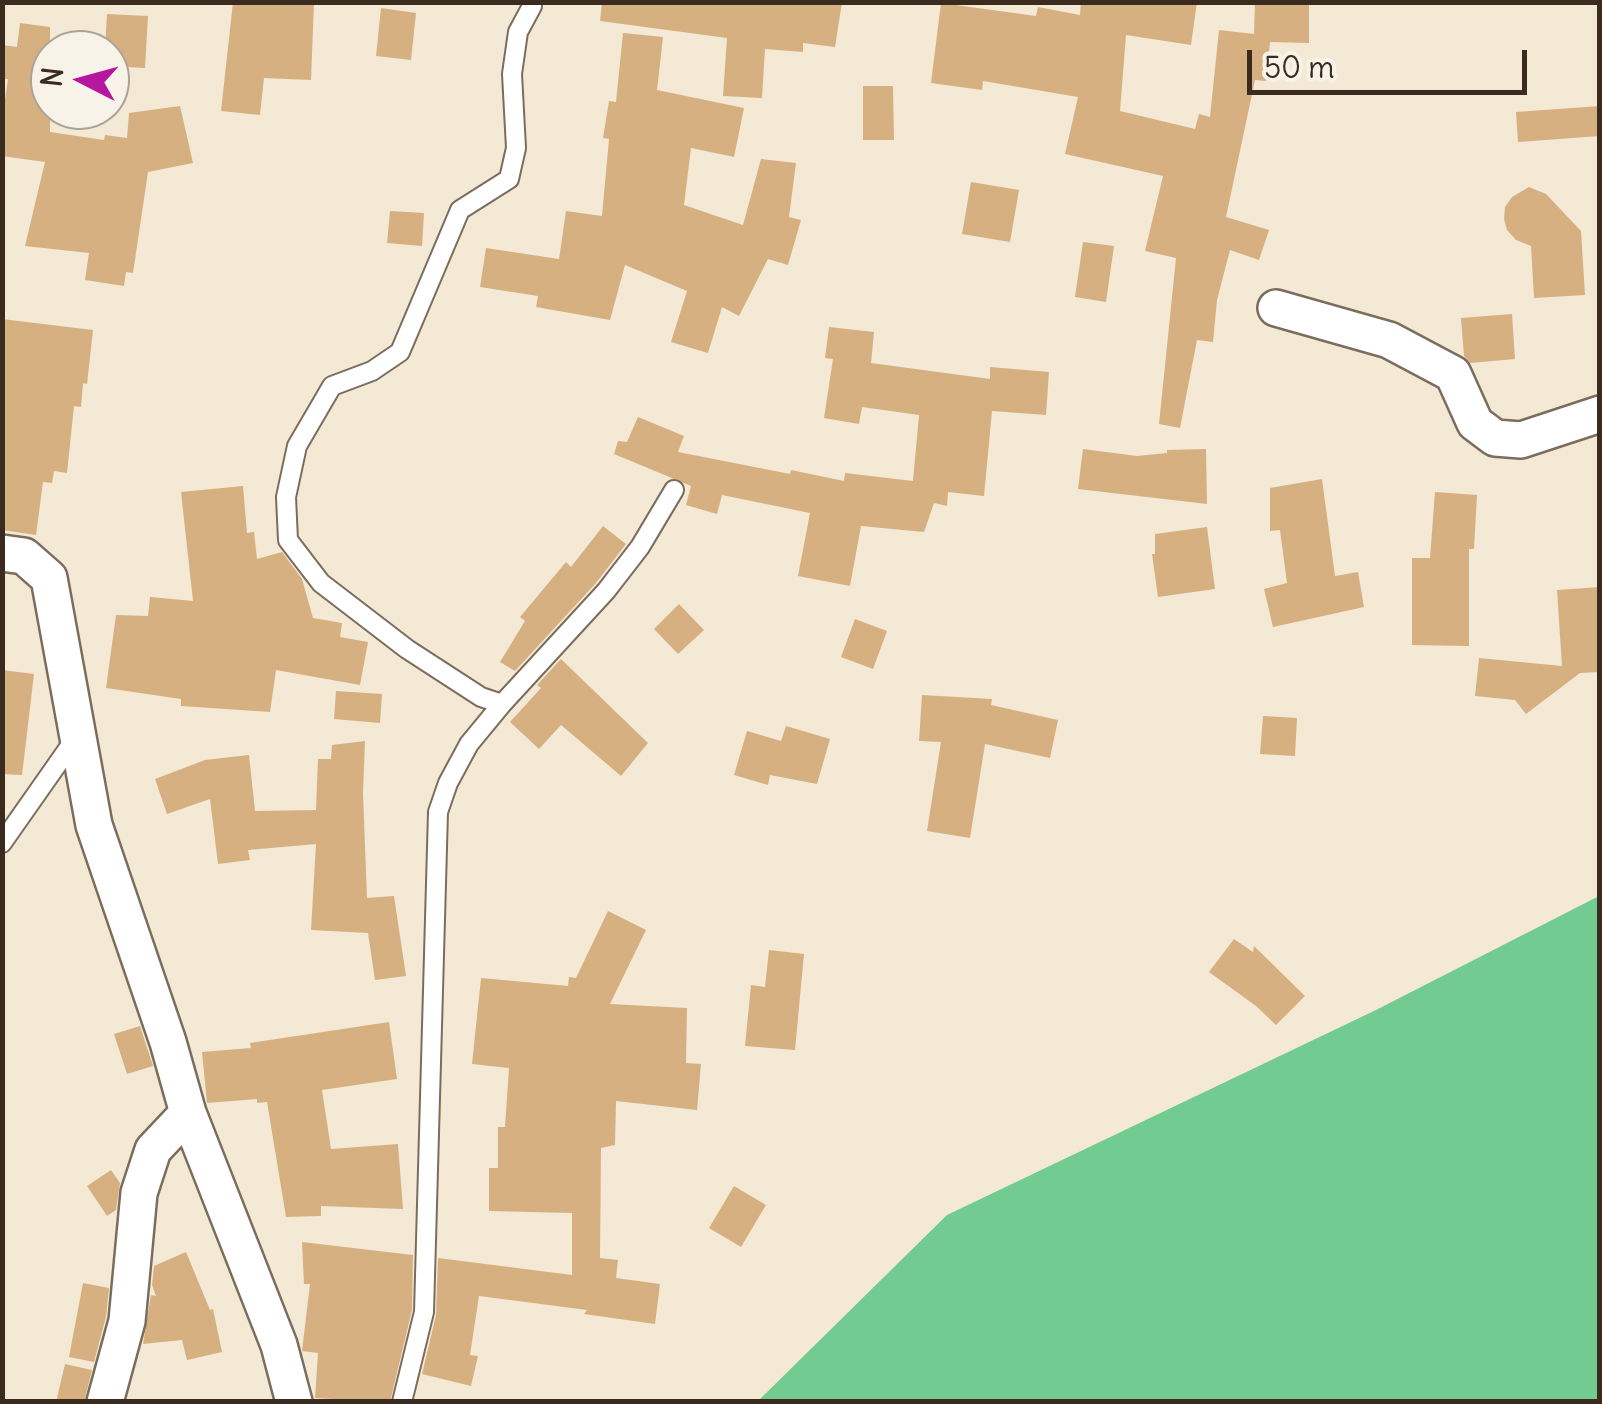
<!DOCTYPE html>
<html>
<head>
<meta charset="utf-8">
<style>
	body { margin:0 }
	#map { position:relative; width:1602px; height:1404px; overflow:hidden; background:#f3e9d4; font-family:Delius,sans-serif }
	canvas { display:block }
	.frame { position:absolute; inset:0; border:5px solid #3b2a1e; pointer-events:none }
	.north { position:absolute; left:30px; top:30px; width:100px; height:100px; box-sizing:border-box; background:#f7f3e8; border:2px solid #aca397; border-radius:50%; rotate:276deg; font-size:28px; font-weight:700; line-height:40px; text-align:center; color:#3b2a1e }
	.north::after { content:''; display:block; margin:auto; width:35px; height:45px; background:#b5179e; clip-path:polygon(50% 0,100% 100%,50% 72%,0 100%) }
	.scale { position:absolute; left:1247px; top:50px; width:280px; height:45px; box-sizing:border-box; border:5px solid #3b2a1e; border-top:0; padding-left:12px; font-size:30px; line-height:35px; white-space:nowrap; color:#3b2a1e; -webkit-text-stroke:8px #f7f3e8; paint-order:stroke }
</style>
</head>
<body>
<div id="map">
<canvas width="1602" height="1404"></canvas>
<div class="frame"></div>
<div class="north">N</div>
<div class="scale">50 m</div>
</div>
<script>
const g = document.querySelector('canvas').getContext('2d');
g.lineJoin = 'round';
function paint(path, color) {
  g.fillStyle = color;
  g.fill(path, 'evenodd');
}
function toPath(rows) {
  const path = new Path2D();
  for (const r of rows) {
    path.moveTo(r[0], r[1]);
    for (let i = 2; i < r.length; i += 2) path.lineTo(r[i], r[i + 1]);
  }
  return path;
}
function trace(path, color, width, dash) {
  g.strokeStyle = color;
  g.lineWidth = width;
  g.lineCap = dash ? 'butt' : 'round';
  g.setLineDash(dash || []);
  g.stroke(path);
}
paint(toPath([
	[1599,896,1599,1401,758,1401,947,1215,1376,1010]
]), '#72cb91');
paint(toPath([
	[233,2,314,2,311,80,264,78,260,115,221,111],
	[602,2,842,2,835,47,803,43,803,52,765,49,762,98,723,96,727,38,600,21],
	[1081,2,1197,2,1191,45,1126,35,1120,111,1195,129,1199,114,1210,117,1219,30,1254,34,1255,2,1309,2,1309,43,1270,42,1266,81,1255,80,1226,217,1269,230,1259,260,1230,250,1217,300,1213,342,1197,340,1180,428,1159,424,1176,258,1145,251,1163,176,1065,154,1078,97,983,81,982,90,931,83,941,3,1036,16,1038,7,1080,15],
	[381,8,416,13,411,60,376,56],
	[107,14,148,16,145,68,110,66,110,50,105,50],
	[20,23,50,27,50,132,104,140,105,135,127,138,129,113,180,106,193,163,148,172,133,273,126,272,124,286,85,280,89,253,25,246,45,162,2,156,2,119,8,79,2,79,2,45,17,47],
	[623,33,663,37,657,90,744,108,734,157,691,148,684,205,743,225,761,159,796,163,789,217,801,220,788,265,768,259,739,316,722,307,708,353,671,342,687,291,625,265,610,320,536,307,538,296,480,287,486,248,559,259,566,211,602,216,609,139,603,138,609,101,616,102],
	[863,86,893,86,894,140,863,140],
	[1600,106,1600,136,1518,142,1516,112],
	[971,182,1019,190,1010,242,962,234],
	[1529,187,1546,194,1581,231,1585,295,1534,298,1531,246,1516,240,1507,230,1504,219,1505,207,1512,197],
	[390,211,424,213,422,246,387,243],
	[1083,242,1114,246,1106,302,1075,297],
	[1512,314,1515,359,1470,363,1464,356,1461,318],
	[2,319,93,330,87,384,83,383,81,407,74,406,67,473,54,471,52,483,43,482,36,535,2,530],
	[829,327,874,332,871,363,990,379,990,367,1049,372,1046,415,992,411,984,496,948,492,947,506,934,503,924,532,861,526,850,586,798,576,810,513,722,495,717,514,686,505,691,486,614,454,618,441,627,442,638,417,684,436,678,452,790,474,791,470,844,481,845,473,913,481,919,415,862,407,859,424,824,418,833,359,825,358],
	[1083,449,1137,456,1167,453,1167,450,1206,449,1207,504,1078,489],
	[1322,479,1335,576,1358,572,1364,607,1273,627,1264,589,1287,583,1280,530,1270,531,1270,488],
	[243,486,247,533,254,532,257,559,282,552,302,579,313,618,342,623,340,637,368,642,360,685,276,670,270,712,181,706,181,699,106,688,116,615,148,616,150,597,193,601,181,492],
	[1435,492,1477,495,1474,549,1469,549,1469,646,1412,645,1412,558,1430,558],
	[603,526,626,544,596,583,515,671,500,662,525,621,520,617,566,562,571,567],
	[1207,527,1215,589,1158,597,1152,554,1155,554,1155,534],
	[1600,587,1600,672,1580,673,1526,714,1515,700,1475,696,1479,658,1562,666,1557,590],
	[679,604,704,630,678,654,654,629],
	[855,619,887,631,873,669,841,657],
	[561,659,648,743,621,776,561,725,539,749,510,722,541,688,537,685],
	[2,670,34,674,22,775,2,774],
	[336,691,382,694,380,723,334,719],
	[922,695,992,699,991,705,1058,720,1050,758,985,744,970,838,927,831,941,742,919,741],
	[1263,716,1297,718,1295,756,1260,754],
	[786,726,830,739,817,784,770,775,768,785,734,775,747,731,781,741],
	[365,741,363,793,367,898,394,896,406,976,375,980,368,933,311,930,316,844,248,850,250,860,218,864,210,799,167,814,155,779,205,760,249,755,255,811,316,810,318,759,331,759,332,745],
	[608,911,646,930,610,1004,687,1008,686,1063,701,1064,697,1110,616,1101,615,1145,601,1148,600,1258,618,1260,616,1278,660,1284,655,1324,584,1314,587,1310,479,1296,470,1355,478,1356,471,1386,422,1374,436,1315,438,1258,572,1275,572,1213,489,1211,489,1168,498,1168,498,1127,505,1127,509,1068,472,1064,481,978,568,986,569,977,576,978],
	[1234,939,1253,952,1254,946,1305,996,1276,1025,1256,1006,1209,972],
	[769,950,804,954,795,1050,745,1046,751,985,765,987],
	[389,1022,397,1079,322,1090,331,1149,398,1144,403,1209,321,1206,321,1216,286,1217,267,1102,257,1103,257,1099,207,1103,202,1052,251,1048,250,1043],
	[140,1026,153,1066,127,1074,114,1034],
	[111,1170,120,1183,116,1210,107,1216,87,1186],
	[734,1186,766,1205,741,1247,709,1228],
	[302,1242,413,1255,412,1310,390,1402,315,1398,318,1353,302,1351,310,1284,304,1284],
	[186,1252,210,1310,213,1309,222,1352,187,1360,182,1340,143,1344,151,1295,156,1296,152,1285,154,1266],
	[83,1283,109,1288,106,1317,94,1362,69,1357],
	[65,1364,92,1370,84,1402,56,1402]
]), '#d7b082');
const service = toPath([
	[502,704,481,697,407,649,321,583,288,540,286,497,297,446,332,386,372,371,400,352,460,210,509,179,516,148,512,74,518,32,532,6],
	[2,843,75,739],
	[402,1402,424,1312,438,812,448,783,469,744,502,704,606,591,640,547,674,490]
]);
const minor = toPath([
	[1276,308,1389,340,1453,374,1475,423,1495,438,1521,440,1600,414],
	[2,553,24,556,49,578,94,825,168,1042,188,1113,279,1345,294,1402],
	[105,1402,127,1321,139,1193,153,1150,188,1113]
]);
trace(service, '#7b6d5e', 22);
trace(minor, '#7b6d5e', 40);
trace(service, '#fff', 18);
trace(minor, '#fff', 35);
</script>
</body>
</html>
